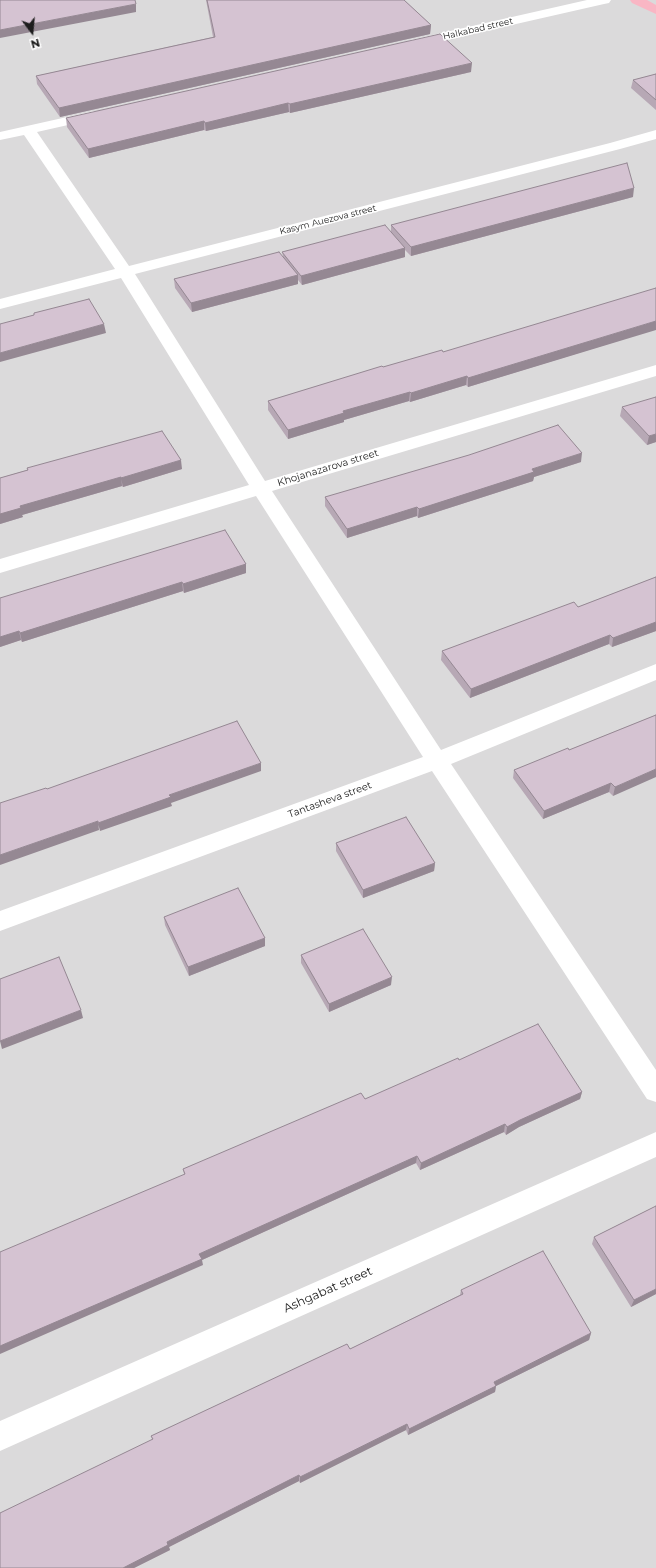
<!DOCTYPE html>
<html>
<head>
<meta charset="utf-8">
<style>
	body { margin:0 }
	#map { position:relative; width:656px; height:1568px; overflow:hidden; background:#eee3e9; font-family:Montserrat,sans-serif }
	canvas { display:block }
	.north { position:absolute; left:12px; top:12px; width:40px; height:40px; -webkit-text-stroke:3px #fff; paint-order:stroke; rotate:164deg; font-size:11px; font-weight:700; line-height:16px; text-align:center; color:#1d1d1d }
	.north::after { content:''; display:block; margin:auto; width:14px; height:18px; background:#1d1d1d; clip-path:polygon(50% 0,100% 100%,50% 72%,0 100%) }
</style>
</head>
<body>
<div id="map">
<canvas width="656" height="1568"></canvas>
<div class="north">N</div>
</div>
<script>
const g = document.querySelector('canvas').getContext('2d');
g.lineJoin = 'round';
function paint(path, color) {
  g.fillStyle = color;
  g.fill(path, 'evenodd');
}
function toPath(rows) {
  const path = new Path2D();
  for (const r of rows) {
    path.moveTo(r[0], r[1]);
    for (let i = 2; i < r.length; i += 2) path.lineTo(r[i], r[i + 1]);
  }
  return path;
}
function trace(path, color, width, dash) {
  g.strokeStyle = color;
  g.lineWidth = width;
  g.lineCap = dash ? 'butt' : 'round';
  g.setLineDash(dash || []);
  g.stroke(path);
}
function drawText(font, color, halo, rows, align = 'center') {
  g.font = font + ' Montserrat,sans-serif';
  g.lineWidth = 3;
  g.setLineDash([]);
  g.textBaseline = 'middle';
  g.strokeStyle = halo;
  g.fillStyle = color;
  for (const [text, x, y, turn = 0] of rows) {
    g.save();
    g.translate(x, y);
    g.rotate((+turn || 0) * Math.PI / 180);
    g.textAlign = isNaN(turn) ? turn : align;
    if (halo) g.strokeText(text, 0, 0);
    g.fillText(text, 0, 0);
    g.restore();
  }
}
paint(toPath([
	[0,0,656,0,656,1568,0,1568]
]), '#dbdadb');
paint(toPath([
	[587,0,611,0,609,3,604,4,415,47,410,46,408,43,410,40,415,39,587,0],
	[94,111,99,112,101,115,99,118,37,132,129,266,610,143,656,130,656,139,620,149,135,274,265,481,656,365,656,376,272,491,441,750,656,664,656,680,451,764,656,1070,656,1102,647,1099,432,771,0,931,0,911,423,757,256,496,0,573,0,559,249,485,121,278,0,309,0,299,115,269,24,135,0,140,0,132,94,111],
	[656,1132,656,1157,0,1451,0,1421,656,1132]
]), '#fff');
paint(toPath([
	[630,0,647,0,656,5,656,14,632,3,630,0]
]), '#f9b6c4');
paint(toPath([
	[206,0,404,0,431,25,430,34,60,117,37,84,36,76,213,37],
	[471,72,290,113,289,112,206,131,204,130,89,158,67,127,66,118],
	[656,74,656,110,631,88,633,80],
	[633,197,411,256,405,250,405,257,302,285,298,280,298,284,192,312,175,288,174,279,283,256,282,252,391,232,391,225],
	[624,339,468,387,466,385,410,402,409,401,344,420,344,422,288,439,268,410,268,401,383,367,443,352],
	[622,407,656,442,647,445,620,416],
	[581,462,534,477,533,481,418,518,417,516,347,538,325,506,325,497],
	[27,468,182,469,123,487,122,486,22,515,23,517,0,524,0,478,27,470],
	[246,564,246,573,184,593,183,591,22,642,21,640,0,647,0,598],
	[656,577,656,631,612,647,609,644,470,698,441,660,442,651,578,607],
	[656,715,613,796,609,792,543,819,513,778,514,770,569,750],
	[336,843,435,863,434,871,363,898,336,851],
	[164,917,265,946,189,976,165,925],
	[301,955,391,985,329,1012,301,963],
	[459,1060,582,1092,580,1099,519,1127,506,1135,504,1132,420,1170,416,1163,202,1260,203,1265,183,1169,365,1099],
	[656,1206,656,1294,631,1307,592,1244,594,1237],
	[461,1290,591,1333,589,1340,496,1386,495,1392,408,1435,406,1430,300,1483,299,1481,169,1547,170,1550,134,1568,152,1439,151,1436,350,1349,460,1295]
]), '#b7a8b5');
paint(toPath([
	[136,4,136,12,0,38,0,30],
	[431,25,430,34,60,117,59,108],
	[472,63,471,72,290,113,290,104],
	[288,103,289,112,206,131,205,123],
	[204,121,204,130,89,158,88,149],
	[634,188,633,197,411,256,411,247],
	[405,248,405,257,302,285,301,276],
	[298,275,298,284,192,312,191,303],
	[656,321,656,330,468,387,468,378],
	[104,324,106,333,0,362,0,353],
	[467,376,466,385,410,402,411,393],
	[410,392,409,401,344,420,344,422,288,439,288,430,343,411],
	[656,434,656,442,647,445,649,436],
	[582,453,581,462,534,477,533,481,418,518,419,509,532,469],
	[181,460,182,469,123,487,121,478],
	[121,477,122,486,22,515,23,517,0,524,0,514,20,506],
	[417,507,417,516,347,538,347,529],
	[246,564,246,573,184,593,183,584],
	[182,582,183,591,22,642,20,633],
	[656,622,656,631,612,647,613,638],
	[19,631,21,640,0,647,0,637],
	[610,635,609,644,470,698,471,689],
	[261,763,261,771,171,803,172,806,100,831,98,823,169,795],
	[656,769,656,777,613,796,615,787],
	[611,783,609,792,543,819,544,811],
	[98,821,99,830,0,865,0,855],
	[435,863,434,871,363,898,363,890],
	[265,938,265,946,189,976,188,967],
	[392,977,391,985,329,1012,329,1004],
	[81,1010,83,1018,2,1049,0,1041],
	[582,1092,580,1099,519,1127,506,1135,507,1127,520,1120],
	[505,1124,504,1132,420,1170,421,1163],
	[417,1156,416,1163,202,1260,203,1265,0,1354,0,1346,199,1254],
	[656,1289,656,1294,631,1307,634,1300],
	[591,1333,589,1340,496,1386,495,1392,408,1435,409,1429,494,1382],
	[407,1424,406,1430,300,1483,300,1477],
	[299,1475,299,1481,169,1547,170,1550,134,1568,123,1568,167,1542]
]), '#958893');
const building = toPath([
	[0,0,135,0,136,4,0,30,0,0],
	[207,0,404,0,431,25,59,108,36,76,215,37,207,0],
	[440,34,472,63,290,104,288,103,205,123,204,121,88,149,66,118,440,34],
	[656,74,656,100,633,80,656,74],
	[627,163,634,188,411,247,391,225,627,163],
	[385,225,405,248,301,276,282,252,385,225],
	[279,252,298,275,191,303,174,279,279,252],
	[656,288,656,321,468,378,467,376,411,393,410,392,343,411,344,413,288,430,268,401,382,366,383,367,442,350,443,352,656,288],
	[89,299,104,324,0,353,0,324,34,315,34,313,89,299],
	[656,397,656,434,649,436,622,407,656,397],
	[558,425,582,453,532,469,534,472,419,509,417,507,347,529,325,497,469,455,558,425],
	[162,431,181,460,121,478,121,477,20,506,21,508,0,514,0,478,28,470,27,468,162,431],
	[225,530,246,564,183,584,182,582,20,633,19,631,0,637,0,598,225,530],
	[656,577,656,622,613,638,610,635,471,689,442,651,574,602,578,607,656,577],
	[656,715,656,769,615,787,611,783,544,811,514,770,568,748,569,750,656,715],
	[237,721,261,763,169,795,171,797,98,823,98,821,0,855,0,803,46,788,47,789,237,721],
	[406,817,435,863,363,890,336,843,406,817],
	[238,888,265,938,188,967,164,917,238,888],
	[363,929,392,977,329,1004,301,955,363,929],
	[59,957,81,1010,0,1041,0,979,59,957],
	[538,1024,582,1092,520,1120,507,1127,505,1124,421,1163,417,1156,199,1254,202,1259,0,1346,0,1252,185,1174,183,1169,361,1093,365,1099,458,1058,459,1060,538,1024],
	[656,1206,656,1289,634,1300,594,1237,656,1206],
	[543,1251,591,1333,494,1382,496,1386,409,1429,407,1424,300,1477,299,1475,167,1542,168,1545,123,1568,0,1568,0,1513,153,1439,151,1436,347,1344,350,1349,463,1294,461,1290,543,1251]
]);
paint(building, '#d5c3d2');
trace(building, '#958893', 1);
drawText('9px', '#1d1d1d', '#fff', [
	["Halkabad street",478,29,-13],
	["Kasym Auezova street",328,220,-14]
]);
drawText('10px', '#1d1d1d', '#fff', [
	["Khojanazarova street",328,468,-17],
	["Tantasheva street",330,800,-20]
]);
drawText('12px', '#1d1d1d', '#fff', [
	["Ashgabat street",328,1290,-24]
]);
</script>
</body>
</html>
